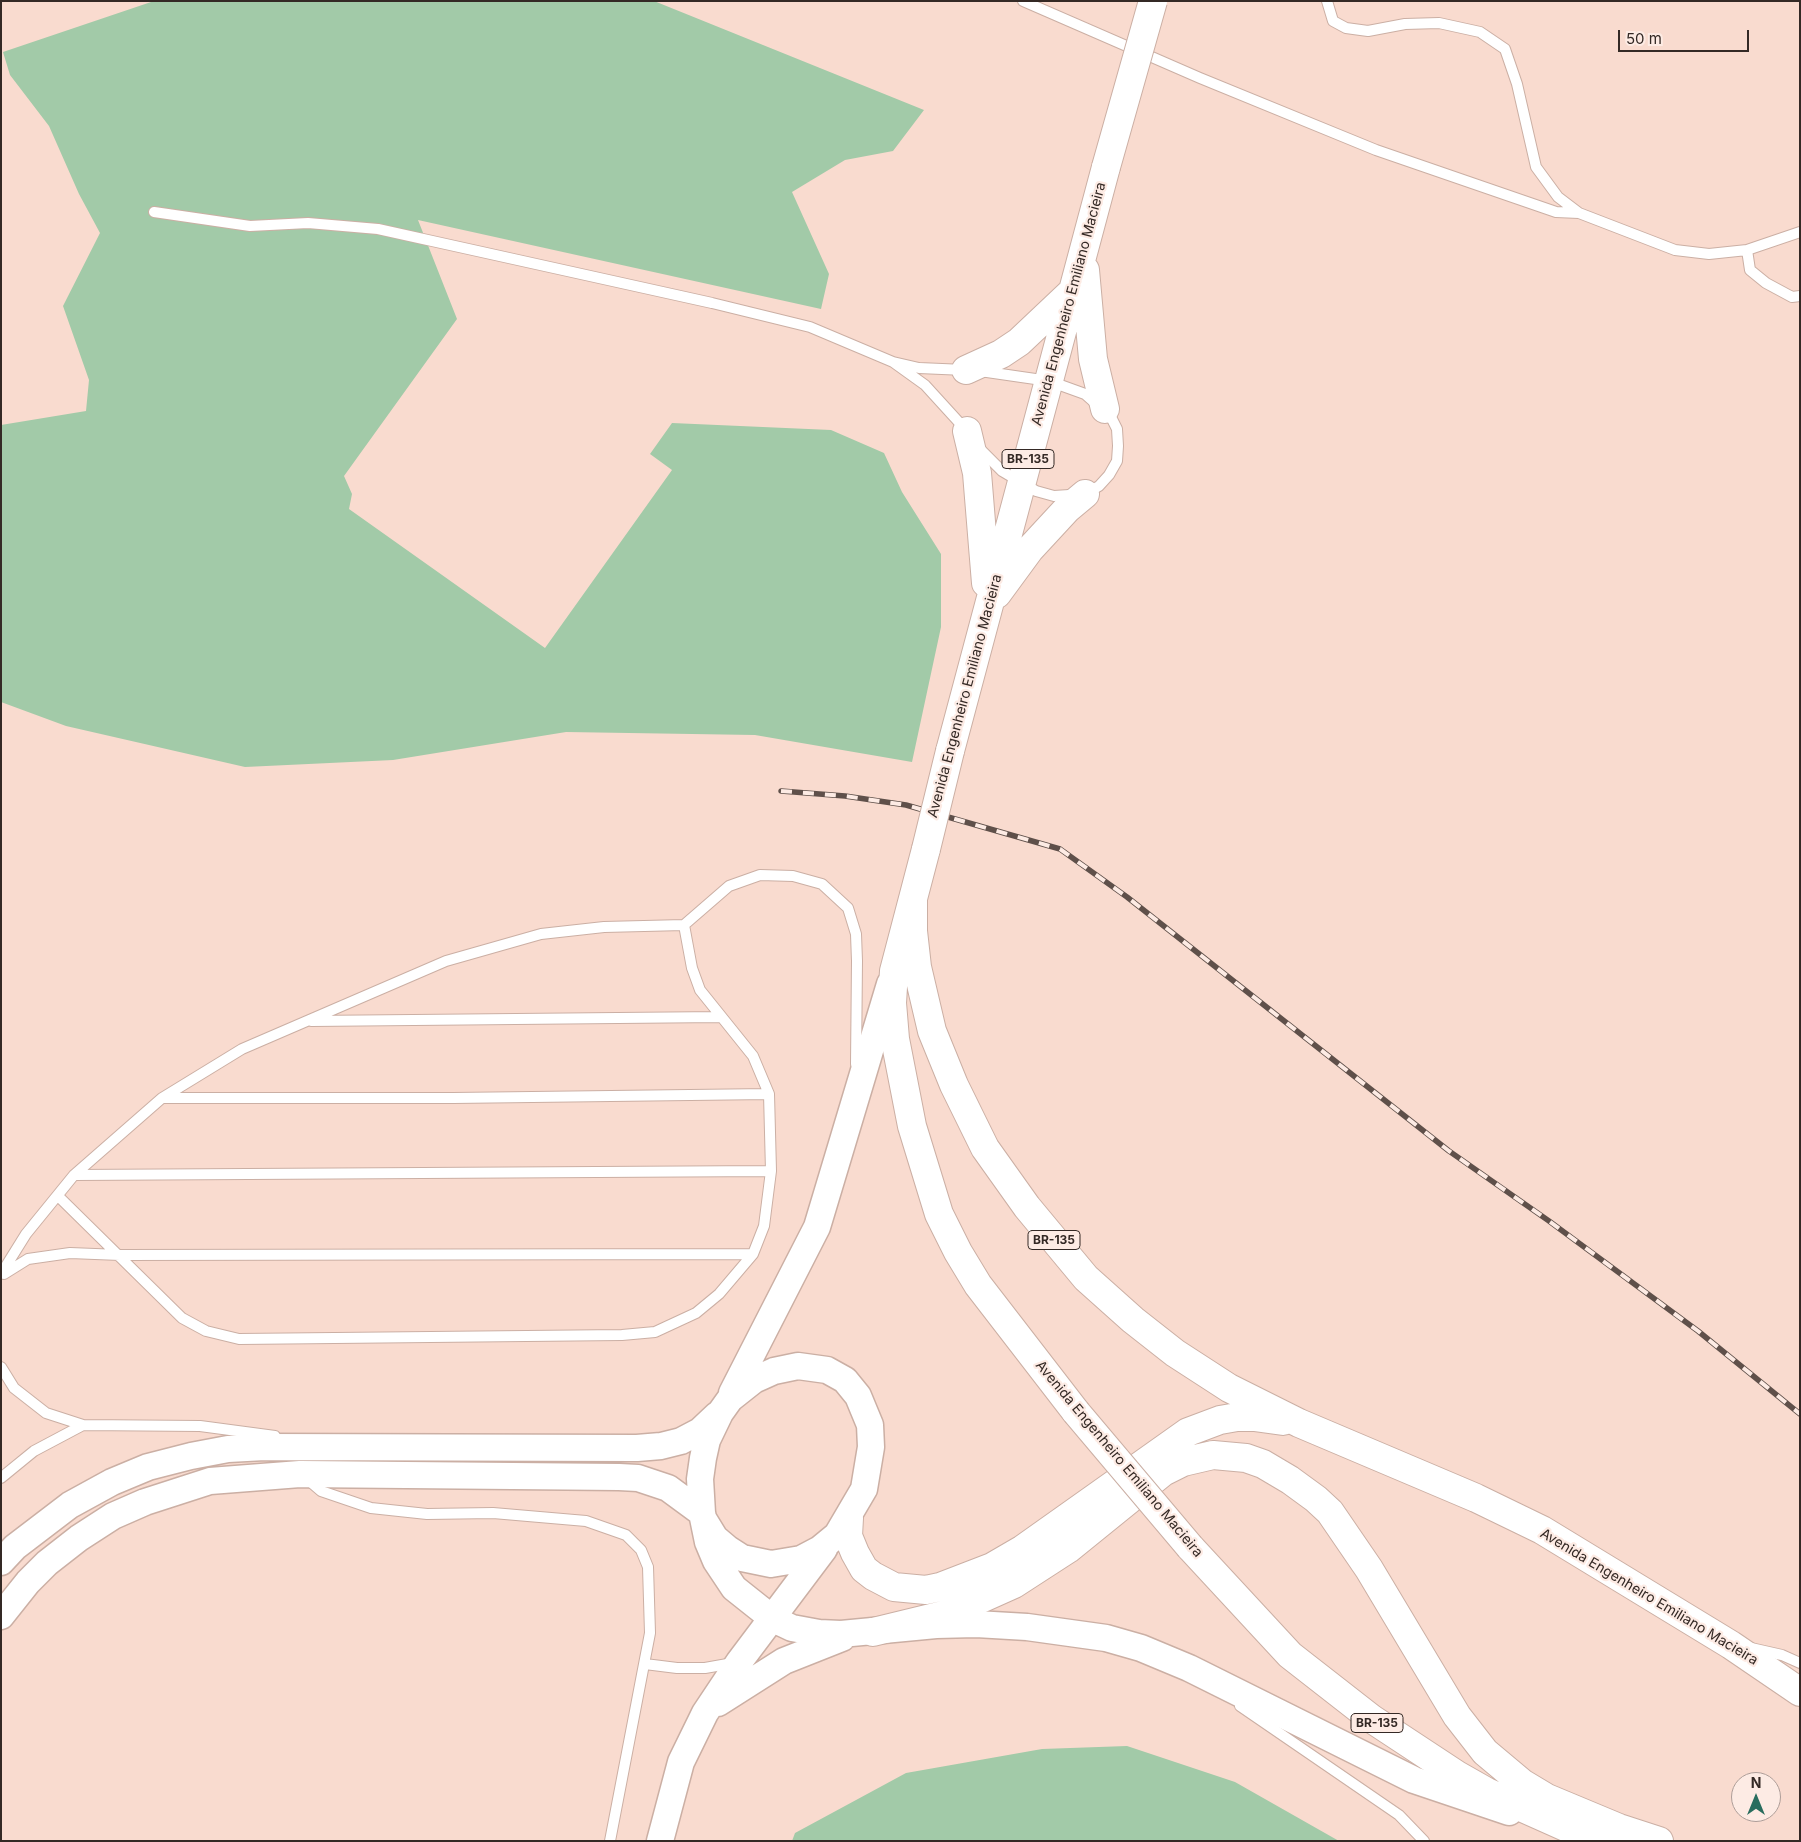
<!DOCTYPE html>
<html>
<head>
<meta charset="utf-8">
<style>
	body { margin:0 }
	#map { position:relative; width:1801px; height:1842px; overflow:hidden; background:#f9dbcf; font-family:Inter,sans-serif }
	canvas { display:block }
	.frame { position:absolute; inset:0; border:2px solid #342925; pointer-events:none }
	.north { position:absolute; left:1731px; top:1772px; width:50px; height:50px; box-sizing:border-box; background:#fdebe4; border:1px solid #ad9d98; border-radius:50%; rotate:0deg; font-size:14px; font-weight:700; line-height:20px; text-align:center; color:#342925 }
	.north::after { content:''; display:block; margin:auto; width:18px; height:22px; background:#296d5e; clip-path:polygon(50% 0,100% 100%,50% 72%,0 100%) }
	.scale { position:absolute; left:1618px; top:30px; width:131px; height:22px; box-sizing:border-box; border:2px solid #342925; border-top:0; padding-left:6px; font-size:15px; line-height:18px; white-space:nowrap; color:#342925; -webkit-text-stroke:4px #fdebe4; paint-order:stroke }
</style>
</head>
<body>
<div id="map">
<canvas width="1801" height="1842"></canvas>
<div class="frame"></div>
<div class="north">N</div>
<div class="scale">50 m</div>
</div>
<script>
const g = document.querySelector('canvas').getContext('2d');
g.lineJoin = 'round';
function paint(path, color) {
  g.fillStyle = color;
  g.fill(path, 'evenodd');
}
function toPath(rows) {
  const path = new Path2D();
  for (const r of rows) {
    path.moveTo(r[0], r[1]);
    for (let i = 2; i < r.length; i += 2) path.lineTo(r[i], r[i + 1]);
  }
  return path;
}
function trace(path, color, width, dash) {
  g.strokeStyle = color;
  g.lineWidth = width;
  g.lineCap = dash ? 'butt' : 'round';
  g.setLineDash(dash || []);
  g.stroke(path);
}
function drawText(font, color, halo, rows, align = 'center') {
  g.font = font + ' Inter,sans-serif';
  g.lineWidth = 4.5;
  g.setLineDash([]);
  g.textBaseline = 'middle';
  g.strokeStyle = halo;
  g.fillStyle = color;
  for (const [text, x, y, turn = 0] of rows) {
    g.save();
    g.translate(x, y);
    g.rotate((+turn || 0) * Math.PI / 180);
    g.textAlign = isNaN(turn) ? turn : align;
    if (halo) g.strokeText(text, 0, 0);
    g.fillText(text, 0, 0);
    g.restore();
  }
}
paint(toPath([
	[154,1,654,1,924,110,893,151,845,160,792,192,829,274,821,309,418,220,457,319,344,476,352,494,349,509,545,648,672,470,650,454,672,423,831,430,884,453,902,492,941,554,941,627,912,762,755,735,566,732,393,760,245,767,66,726,1,702,1,425,86,411,89,380,63,306,100,233,79,194,49,126,10,75,3,52],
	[1127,1746,1235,1782,1339,1841,792,1841,795,1833,906,1773,1042,1749]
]), '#a2caa8');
const service = toPath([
	[1023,1,1200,78,1376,150,1556,212,1579,213],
	[1327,1,1333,21,1346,28,1368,31,1405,24,1439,23,1480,32,1505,49,1517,84,1536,167,1558,197,1579,213,1675,250,1709,254,1747,250,1800,232],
	[154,212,250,226,308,223,378,229,712,303,810,327,893,362,919,368,965,370],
	[1747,250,1750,270,1766,283,1792,297,1800,296],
	[893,362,925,385,966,430],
	[979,448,1002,471,1036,491,1054,496,1085,494,1099,486,1109,475,1117,461,1118,446,1117,429,1111,417,1085,394,1049,381,980,371],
	[311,1021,720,1017],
	[162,1098,453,1098,769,1094],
	[74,1175,771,1171],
	[58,1196,182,1318,206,1331,239,1339,622,1335,655,1332,696,1313,719,1294,753,1254,764,1226,771,1171,769,1094,753,1056,700,990,692,968,684,925],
	[1,1274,26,1234,74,1175,162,1098,242,1049,446,961,541,934,604,927,684,925,729,886,760,875,793,876,822,884,848,908,856,934,857,961,856,1064],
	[4,1274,28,1259,70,1253,120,1255,753,1254],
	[1,1367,14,1388,46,1413,83,1425],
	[1,1478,34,1451,83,1425,200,1426,275,1436],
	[307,1479,321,1491,371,1508,427,1514,493,1513,586,1521,626,1535,641,1550,648,1567,650,1633,610,1841],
	[1751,1648,1782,1655,1800,1663],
	[645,1664,677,1668,705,1668,733,1663],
	[1240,1706,1399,1815,1424,1841]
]);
const tertiary = toPath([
	[732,1393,817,1227,890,984],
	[704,1520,715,1538,728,1549,742,1558,771,1564,801,1559,820,1549,837,1535,864,1489,871,1447,870,1425,858,1396,845,1380,827,1370,798,1366,774,1371,754,1380,730,1399,720,1413,707,1440,703,1458,700,1479,702,1513,708,1542,716,1561,734,1588,773,1619,792,1628,819,1633,841,1634,936,1625,976,1624,1027,1627,1106,1638,1141,1648,1189,1668,1414,1780,1509,1812],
	[1,1562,15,1547,70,1505,112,1482,148,1467,191,1456,228,1449,265,1447,637,1448,661,1446,681,1441,700,1431,717,1415],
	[1,1616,28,1582,47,1563,79,1538,113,1516,145,1502,210,1481,300,1474,619,1477,638,1478,668,1488,702,1513],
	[718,1703,784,1661,842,1638],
	[660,1841,681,1762,705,1713,739,1662,824,1549]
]);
const trunk = toPath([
	[1085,270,1093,359,1105,409],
	[966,370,1001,354,1019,342,1073,291],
	[967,431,977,473,986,583],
	[997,594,1030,549,1067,509,1085,494],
	[950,751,1106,167],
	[926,849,894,971,892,1003,895,1039,912,1126,939,1214,958,1252,978,1285,1076,1412],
	[913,899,913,931,917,967,932,1031,954,1085,985,1148,1027,1207,1086,1278,1133,1320,1175,1353,1229,1388,1299,1423,1476,1498,1542,1530,1731,1645,1800,1692],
	[849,1518,848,1536,855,1553,864,1569,873,1576,894,1587,926,1590,940,1587,992,1567,1023,1549,1188,1432,1220,1420,1237,1417,1254,1417,1283,1421],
	[1190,1547,1290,1655,1372,1719,1457,1775,1487,1792,1570,1829,1605,1841],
	[873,1632,947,1614,1014,1584,1068,1549,1163,1472,1183,1462,1213,1455,1246,1458,1263,1464,1290,1480,1316,1499,1330,1512,1369,1569,1457,1716,1485,1752,1522,1783,1547,1798,1619,1828,1659,1841]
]);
trace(service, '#cbafa4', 12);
trace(tertiary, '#cbafa4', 29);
trace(trunk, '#cbafa4', 30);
trace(service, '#fff', 10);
trace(tertiary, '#fff', 26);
trace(trunk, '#fff', 28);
const rail = toPath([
	[781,791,845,796,906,805,1060,849,1127,897,1449,1151,1549,1221,1698,1331,1800,1414]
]);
trace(rail, '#5f504a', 5.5);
trace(rail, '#fdebe4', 4, [11]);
const trunkBridge = toPath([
	[1106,167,1153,1],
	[926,849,950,751],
	[1076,1412,1190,1547]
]);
trace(trunkBridge, '#cbafa4', 30, []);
trace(trunkBridge, '#fff', 28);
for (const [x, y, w] of [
	[1028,459,52],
	[1054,1240,52],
	[1377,1723,52]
]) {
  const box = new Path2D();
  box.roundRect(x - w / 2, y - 9.5, w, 19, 4);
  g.fillStyle = '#fdebe4';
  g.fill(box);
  trace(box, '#342925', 1);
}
drawText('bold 12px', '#342925', null, [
	["BR-135",1028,459],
	["BR-135",1054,1240],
	["BR-135",1377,1723]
]);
drawText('14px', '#342925', '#fdebe4', [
	["Avenida Engenheiro Emiliano Macieira",1069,304,-75],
	["Avenida Engenheiro Emiliano Macieira",965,696,-75],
	["Avenida Engenheiro Emiliano Macieira",1119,1459,50],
	["Avenida Engenheiro Emiliano Macieira",1649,1597,31]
]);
</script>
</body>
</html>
